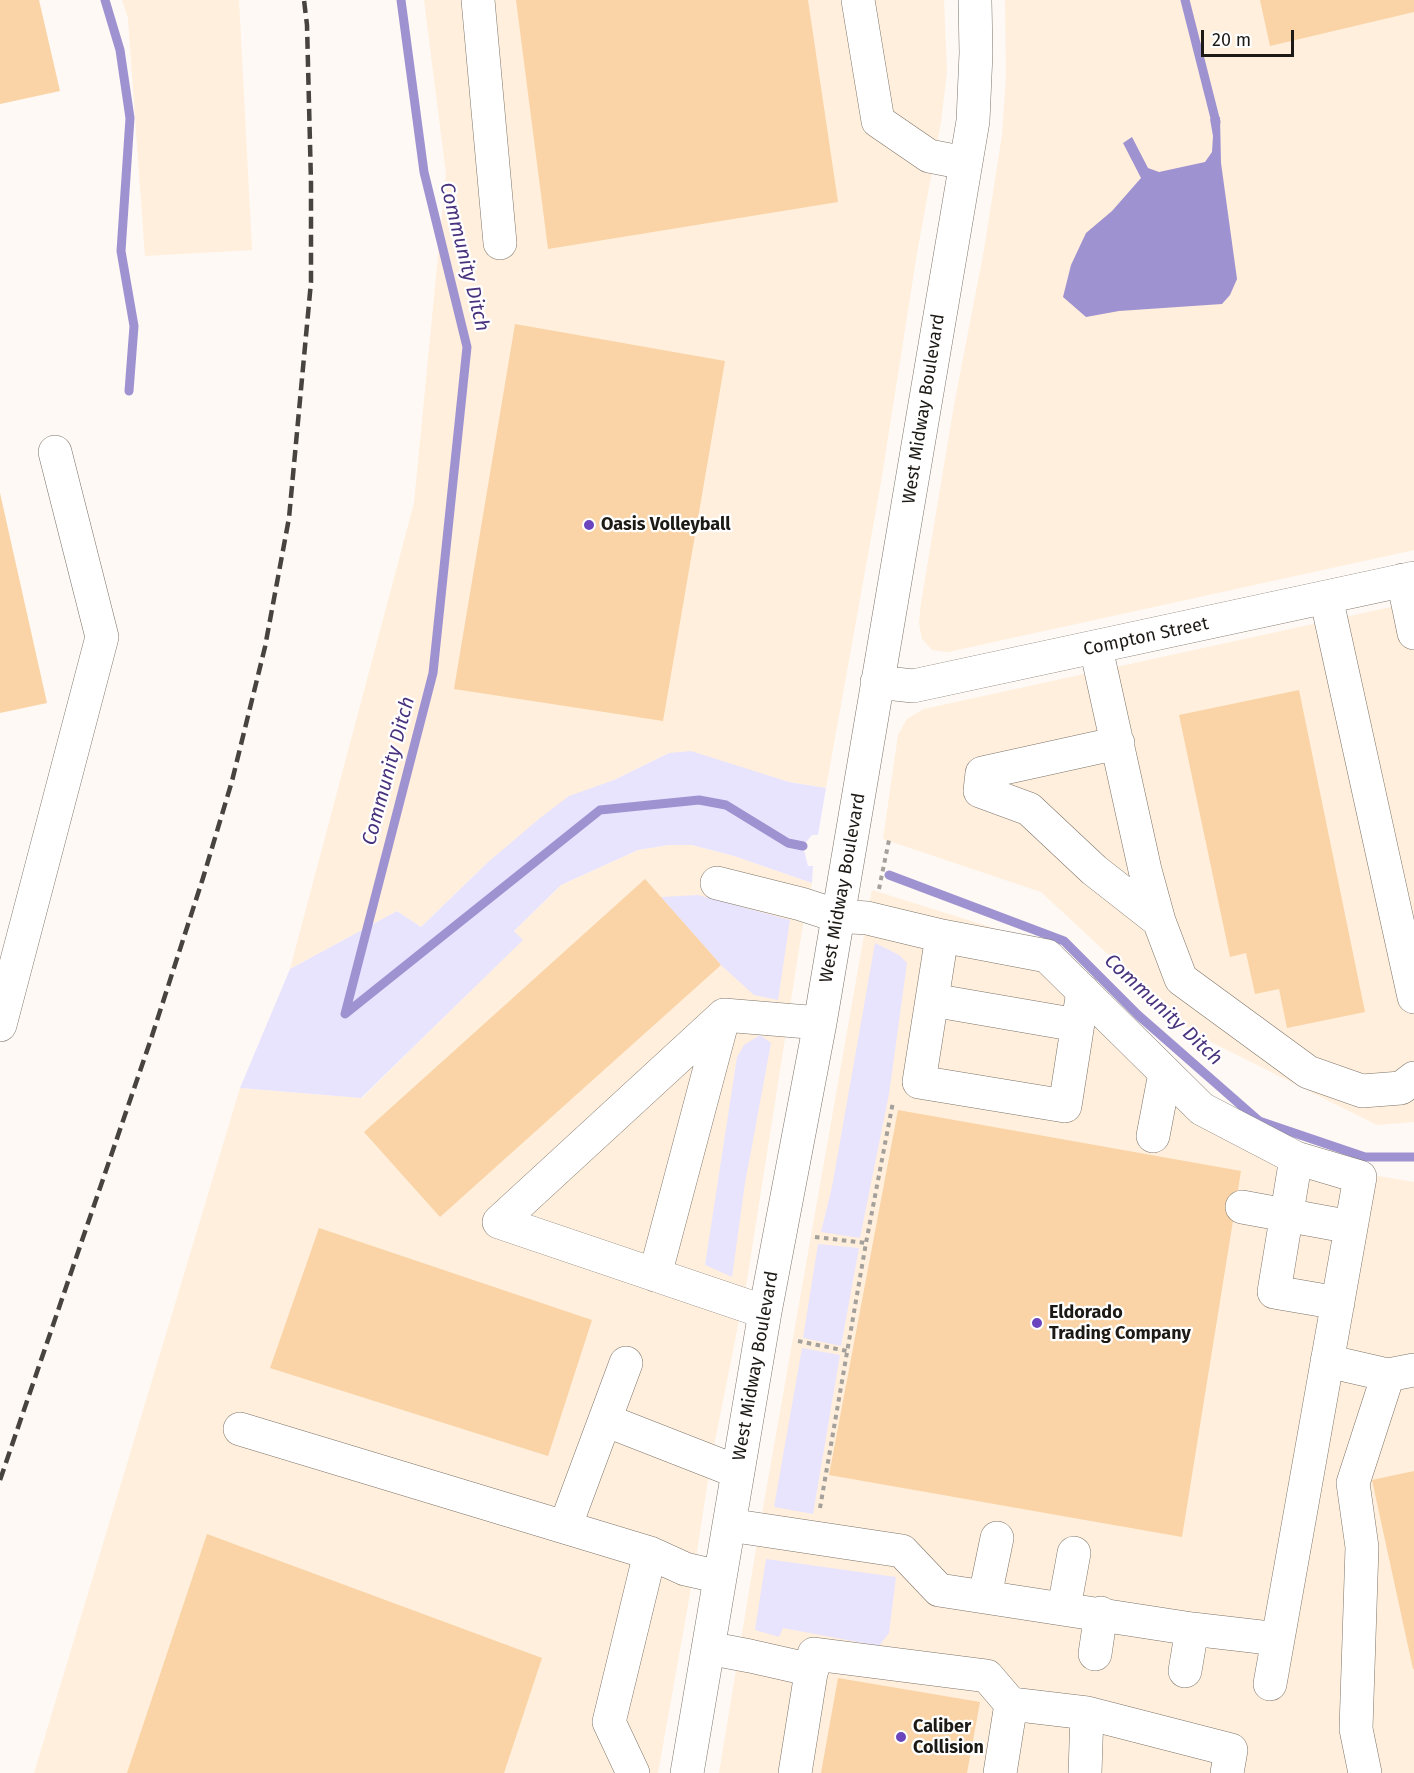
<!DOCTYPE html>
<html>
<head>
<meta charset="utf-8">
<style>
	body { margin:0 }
	#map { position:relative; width:1414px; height:1773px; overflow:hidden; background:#fef9f4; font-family:"Fira Sans",sans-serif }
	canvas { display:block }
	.scale { position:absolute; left:1201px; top:30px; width:93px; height:27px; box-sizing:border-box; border:3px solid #1d1915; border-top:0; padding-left:8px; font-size:18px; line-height:21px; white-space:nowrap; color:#1d1915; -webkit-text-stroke:4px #fff; paint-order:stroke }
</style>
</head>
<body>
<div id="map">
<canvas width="1414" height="1773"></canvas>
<div class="scale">20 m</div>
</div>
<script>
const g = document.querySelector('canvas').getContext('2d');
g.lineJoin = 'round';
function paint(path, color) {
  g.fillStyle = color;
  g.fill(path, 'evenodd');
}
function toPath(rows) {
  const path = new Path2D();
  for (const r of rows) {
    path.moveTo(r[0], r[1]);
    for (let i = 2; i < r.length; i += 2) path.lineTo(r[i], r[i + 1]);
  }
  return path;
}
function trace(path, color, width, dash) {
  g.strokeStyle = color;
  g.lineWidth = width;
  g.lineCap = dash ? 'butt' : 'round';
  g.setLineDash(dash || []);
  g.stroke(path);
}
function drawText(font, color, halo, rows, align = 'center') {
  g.font = font + ' "Fira Sans",sans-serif';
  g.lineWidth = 4.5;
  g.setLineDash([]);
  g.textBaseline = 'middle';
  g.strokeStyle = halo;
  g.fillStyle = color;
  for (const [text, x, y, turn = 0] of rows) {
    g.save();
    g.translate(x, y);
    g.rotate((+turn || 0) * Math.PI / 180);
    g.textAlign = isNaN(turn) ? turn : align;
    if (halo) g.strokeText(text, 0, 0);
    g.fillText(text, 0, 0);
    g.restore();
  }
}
paint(toPath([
	[122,0,239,0,252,250,145,256,128,18],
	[424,0,944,0,947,72,941,122,917,253,881,482,826,788,789,782,745,769,669,753,614,780,487,863,421,927,397,911,290,969,414,503,446,174],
	[1005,0,1414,0,1414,550,948,652,932,650,922,639,919,623,921,603,955,400,984,250,1002,135,1006,76],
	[1414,602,1414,1122,1377,1125,1193,1033,1041,892,883,839,898,735,907,719,924,709],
	[669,845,692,845,734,856,812,883,803,924,747,1280,711,1461,694,1571,658,1773,34,1773,240,1088,362,1098,522,940,514,931,561,885,638,850],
	[872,890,1035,941,1220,1108,1303,1149,1378,1176,1414,1182,1414,1773,719,1773,759,1531]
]), '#ffefdc');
paint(toPath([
	[691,751,789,782,826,788,818,835,812,835,803,846,808,866,813,866,812,883,734,856,692,845,669,845,638,850,561,885,514,931,523,940,361,1098,240,1088,290,969,397,911,421,927,487,863,540,818,569,796,614,780,669,753],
	[698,895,790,920,778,1000,754,995,721,965,661,897],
	[875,943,899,955,907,963,889,1094,860,1238,821,1232,832,1187],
	[760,1035,771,1043,745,1183,732,1277,705,1265,737,1057,744,1045],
	[818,1244,859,1248,841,1346,803,1338],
	[802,1348,840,1355,813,1514,774,1507],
	[766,1559,896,1577,889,1633,879,1646,783,1628,779,1637,755,1630]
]), '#e8e4fe');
paint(toPath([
	[1220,117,1221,163,1237,279,1230,295,1222,304,1119,311,1086,317,1063,297,1071,265,1086,233,1112,211,1141,178,1123,143,1132,137,1148,168,1159,172,1205,162,1212,152,1213,136,1210,119]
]), '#9f92d1');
trace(toPath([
	[105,0,120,50,130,118,121,251,134,326,129,391],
	[401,0,424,172,467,347,433,673,345,1014,600,810,699,800,726,805,788,843,803,846],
	[1185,0,1216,122],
	[889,875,1064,941,1138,1015,1259,1121,1365,1157,1414,1157]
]), '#9f92d1', 9);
paint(toPath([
	[0,0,39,0,60,91,0,104],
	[516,0,808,0,838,202,548,249],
	[1260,0,1414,0,1414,12,1270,46],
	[515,324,725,361,663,721,454,689],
	[0,493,47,703,0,713],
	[1299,690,1365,1012,1287,1028,1279,989,1255,994,1246,953,1230,957,1179,715],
	[645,879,721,965,440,1217,364,1132],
	[898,1110,1241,1171,1182,1537,829,1475],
	[319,1228,592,1320,548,1456,270,1368],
	[1414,1471,1414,1669,1413,1669,1372,1480],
	[207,1534,542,1658,504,1773,127,1773],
	[838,1678,980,1702,967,1773,821,1773]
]), '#fad4a6');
const minor = toPath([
	[478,0,500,243],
	[858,0,878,121,929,156,965,163],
	[1403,580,1414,633],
	[1326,597,1414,997],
	[1096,648,1145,870,1159,921,1181,979,1308,1072,1362,1091,1401,1088,1414,1078],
	[877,682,913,686,1414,578],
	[1118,743,982,773,980,791,1029,809,1094,870,1159,921],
	[717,883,801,904,838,916,867,918,942,936,1047,956,1202,1109,1296,1158,1360,1177,1270,1684],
	[942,936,919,1082,1065,1106,1083,991],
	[932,1000,1077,1025],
	[0,1025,102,637,55,452],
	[1153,1136,1165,1073],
	[1296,1158,1274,1292,1338,1303],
	[1242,1207,1351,1227],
	[655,1275,724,1015],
	[765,1312,499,1222,724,1015,820,1023],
	[1327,1361,1388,1375,1414,1370],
	[605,1420,738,1472],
	[240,1429,650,1553,685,1569,720,1577],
	[729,1525,902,1551,939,1590,1192,1629,1278,1639],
	[565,1527,626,1363],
	[985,1596,997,1538],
	[1064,1608,1074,1553],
	[708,1648,750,1656,812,1670],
	[1095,1654,1101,1613],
	[1185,1671,1192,1629],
	[633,1773,609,1722,650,1553],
	[687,1773,765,1312,820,1023,973,121,976,53,975,0],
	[795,1773,814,1654,987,1676,1011,1704,1087,1713,1231,1750,1227,1773],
	[1000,1773,1011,1704],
	[1085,1773,1087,1713],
	[1365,1773,1356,1729,1362,1547,1353,1483,1388,1375]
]);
trace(minor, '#7d7469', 34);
trace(toPath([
	[879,889,889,840],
	[815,1237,866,1243],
	[798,1341,847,1351],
	[820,1508,866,1243,893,1102]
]), '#a4a09b', 4, [4.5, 4.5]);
trace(minor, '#fff', 33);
trace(toPath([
	[0,1480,151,1039,203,878,232,781,265,647,289,518,311,282,311,183,307,25,304,0]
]), '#47433f', 4.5, [12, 6]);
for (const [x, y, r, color] of [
	[589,525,6,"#6b45bd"],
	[1037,1323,6,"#6b45bd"],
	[901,1737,6,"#6b45bd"]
]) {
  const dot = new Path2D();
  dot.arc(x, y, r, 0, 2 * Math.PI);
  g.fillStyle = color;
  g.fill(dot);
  trace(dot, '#fff', 2);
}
drawText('18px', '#1d1915', '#fff', [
	["West Midway Boulevard",924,409,-81],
	["Compton Street",1146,637,-12],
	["West Midway Boulevard",843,888,-80],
	["West Midway Boulevard",756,1366,-80]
]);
drawText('bold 18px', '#1d1915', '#fff', [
	["Oasis Volleyball",601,525],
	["Eldorado",1049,1313],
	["Trading Company",1049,1334],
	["Caliber",913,1727],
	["Collision",913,1748]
], 'left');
drawText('italic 20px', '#49337e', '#fff', [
	["Community Ditch",464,257,76],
	["Community Ditch",389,771,-75],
	["Community Ditch",1163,1010,43]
]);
</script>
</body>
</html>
